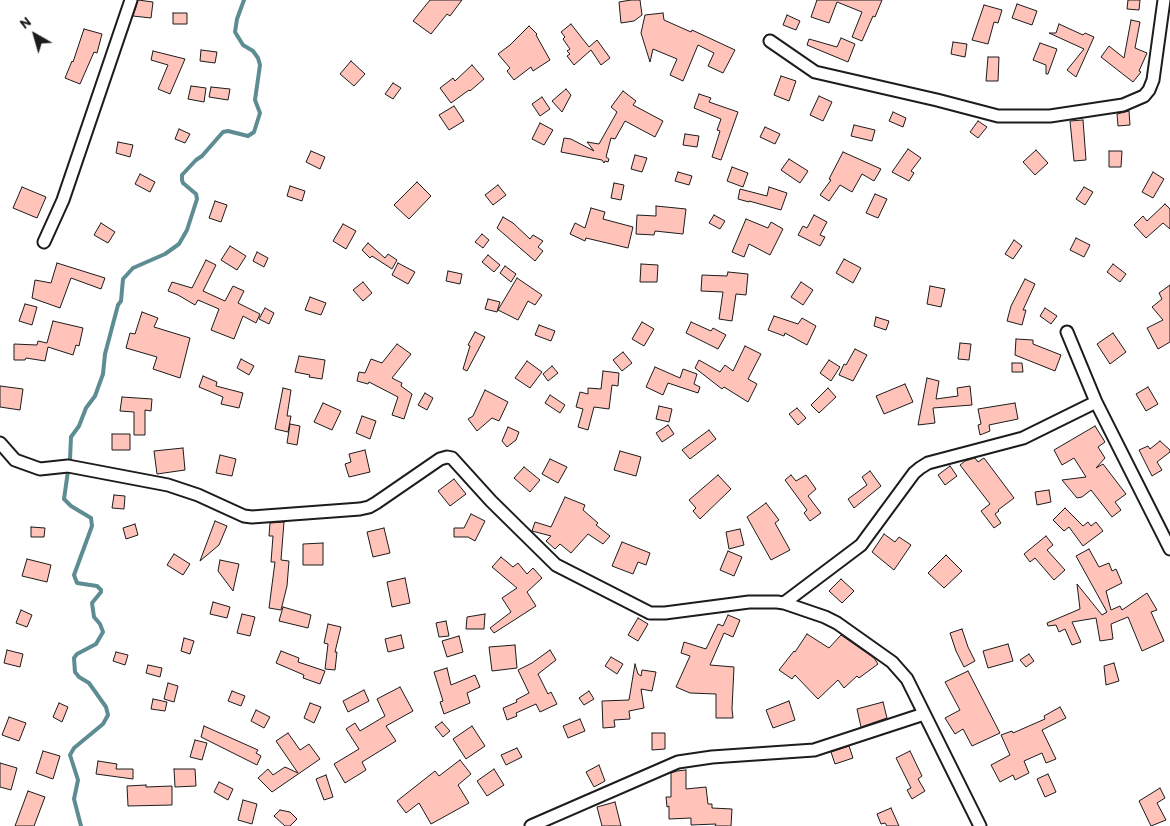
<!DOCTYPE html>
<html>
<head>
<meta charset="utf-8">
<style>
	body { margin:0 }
	#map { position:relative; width:1170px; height:826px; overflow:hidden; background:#fff; font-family:Itim,sans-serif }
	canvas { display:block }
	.north { position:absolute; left:10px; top:10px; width:50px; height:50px; -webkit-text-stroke:4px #fff; paint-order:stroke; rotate:322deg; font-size:14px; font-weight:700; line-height:20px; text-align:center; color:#1c1c1c }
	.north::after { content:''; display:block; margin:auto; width:18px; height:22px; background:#1c1c1c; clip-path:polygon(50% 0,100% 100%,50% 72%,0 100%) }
</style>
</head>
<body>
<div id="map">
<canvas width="1170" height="826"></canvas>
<div class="north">N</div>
</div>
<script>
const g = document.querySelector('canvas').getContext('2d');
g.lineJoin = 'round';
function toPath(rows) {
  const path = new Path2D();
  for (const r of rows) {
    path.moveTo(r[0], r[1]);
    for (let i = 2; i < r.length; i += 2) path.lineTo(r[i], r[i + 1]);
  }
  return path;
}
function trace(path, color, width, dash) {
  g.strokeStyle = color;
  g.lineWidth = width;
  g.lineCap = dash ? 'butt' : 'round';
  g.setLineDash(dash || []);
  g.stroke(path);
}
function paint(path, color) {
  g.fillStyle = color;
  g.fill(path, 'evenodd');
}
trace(toPath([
	[70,459,71,437,79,426,86,408,95,396,103,374,105,354,118,305,121,301,123,279,133,268,165,254,179,244,187,230,197,199,196,194,183,183,182,180,182,175,196,160,202,156,223,132,228,131,248,136,254,132,260,113,255,100,260,65,258,58,253,51,243,45,235,32,237,19,244,0],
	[68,471,64,499,71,506,91,518,92,526,74,575,77,583,97,586,101,590,101,592,92,603,94,617,100,624,103,632,96,644,77,654,74,658,75,672,79,677,89,683,106,707,108,715,103,724,74,748,70,755,78,780,74,799,81,826]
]), '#5d8d93', 4);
const building = toPath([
	[138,0,153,2,151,18,133,16,138,0],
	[430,0,462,0,450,16,447,14,431,34,413,21,430,0],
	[631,0,640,0,642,15,634,21,621,23,619,2,631,0],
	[817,0,882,0,875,17,873,16,862,41,852,37,862,12,837,2,829,23,811,17,817,0],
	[1128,0,1140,0,1139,10,1127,9,1128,0],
	[1017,4,1037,11,1032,25,1012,18,1017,4],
	[984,5,1002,10,998,23,994,22,988,44,972,40,984,5],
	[173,13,187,13,187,24,173,24,173,13],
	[663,13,664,20,691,32,692,30,735,50,723,73,708,66,714,53,698,45,683,81,670,75,677,59,653,49,650,62,641,33,645,15,663,13],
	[787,15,800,21,796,30,783,25,787,15],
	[1131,20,1140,22,1135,48,1147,53,1139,71,1141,72,1133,82,1101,57,1109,46,1124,58,1131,20],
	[571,24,589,47,597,40,610,58,601,65,591,50,574,65,567,56,570,54,567,51,570,49,563,39,565,37,561,32,571,24],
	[1059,24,1083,35,1085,33,1094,37,1076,77,1067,70,1084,49,1049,33,1056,33,1059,24],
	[529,26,537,34,536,35,550,60,533,71,531,67,514,80,507,71,510,68,498,54,510,45,529,26],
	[84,29,102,34,97,53,94,52,80,84,65,78,72,61,73,62,84,29],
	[841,38,855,44,848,62,807,45,809,39,837,47,841,38],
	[953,42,967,44,965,57,951,54,953,42],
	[1040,43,1057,49,1048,74,1046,74,1046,65,1033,60,1040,43],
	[201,50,217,52,215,63,200,61,201,50],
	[153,51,185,59,170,94,158,89,168,65,151,60,153,51],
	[988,57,999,57,998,81,986,81,988,57],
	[351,61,365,74,354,86,340,74,351,61],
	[472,65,484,79,470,91,469,90,451,103,440,88,453,78,455,81,472,65],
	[781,76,796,81,789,101,774,95,781,76],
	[393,83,401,88,393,99,385,94,393,83],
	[191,86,206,88,204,102,188,99,191,86],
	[211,87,230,89,228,100,209,97,211,87],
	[566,89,571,95,562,112,552,101,566,89],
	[623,91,636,101,633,105,663,121,655,137,625,121,615,139,611,138,606,157,609,159,608,162,605,161,604,163,602,160,561,152,564,138,571,139,594,151,587,142,599,144,617,112,611,107,623,91],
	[699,94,711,98,709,102,738,112,721,160,712,157,720,131,717,130,721,119,694,108,699,94],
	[819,96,832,102,823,121,810,115,819,96],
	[542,97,550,109,540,116,532,104,542,97],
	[454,106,464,121,449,130,439,115,454,106],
	[1129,111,1130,125,1118,126,1117,114,1129,111],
	[893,112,906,118,903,127,889,121,893,112],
	[1083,120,1086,160,1074,161,1070,121,1083,120],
	[978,121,987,127,978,138,970,132,978,121],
	[540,123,553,130,544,145,532,139,540,123],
	[854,125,875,130,872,141,851,136,854,125],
	[765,127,780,134,775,144,760,137,765,127],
	[179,129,190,134,185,143,175,139,179,129],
	[685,134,699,136,697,147,683,145,685,134],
	[118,142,133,145,130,157,116,153,118,142],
	[908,149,921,158,911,171,914,173,909,181,892,172,908,149],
	[1036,150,1048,163,1035,175,1023,162,1036,150],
	[311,151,325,157,320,169,306,162,311,151],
	[1109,151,1122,151,1121,167,1109,167,1109,151],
	[843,152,881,169,874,181,862,174,852,192,840,185,829,201,820,195,831,180,829,179,843,152],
	[635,155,647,158,642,172,631,169,635,155],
	[789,159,808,171,800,183,781,170,789,159],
	[732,167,748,173,743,187,727,181,732,167],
	[678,172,692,176,689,185,675,181,678,172],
	[1153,172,1164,179,1153,198,1142,192,1153,172],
	[140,174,155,182,150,192,135,184,140,174],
	[417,182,431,196,409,219,394,205,417,182],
	[614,183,624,185,621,200,611,198,614,183],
	[498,185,506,195,493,205,485,195,498,185],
	[290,186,305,191,302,201,287,196,290,186],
	[22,187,46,197,37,218,13,208,22,187],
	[769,187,787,193,781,210,749,201,749,202,738,199,740,189,767,196,769,187],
	[1084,187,1093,192,1085,205,1076,199,1084,187],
	[875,194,887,199,878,218,866,213,875,194],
	[215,201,227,205,221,222,209,218,215,201],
	[1165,204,1170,209,1170,229,1163,223,1146,238,1134,225,1143,216,1147,221,1165,204],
	[656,206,686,209,683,234,655,231,654,235,636,234,637,215,656,216,656,206],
	[591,208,605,212,603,219,633,227,628,248,586,238,585,241,570,234,575,223,585,228,591,208],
	[714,215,725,221,720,229,709,223,714,215],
	[814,215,827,222,820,235,825,237,820,246,798,235,803,226,807,228,814,215],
	[503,217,513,223,530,239,533,235,543,241,538,247,543,251,535,261,497,228,503,217],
	[746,219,768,228,771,222,783,229,770,255,749,244,744,257,732,252,746,219],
	[101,223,115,232,108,243,94,235,101,223],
	[343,224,356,231,346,249,333,241,343,224],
	[482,234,489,240,483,248,475,242,482,234],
	[1076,238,1090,245,1084,257,1070,250,1076,238],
	[1014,240,1022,246,1013,259,1005,254,1014,240],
	[368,243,385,258,388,254,397,260,392,269,372,256,370,258,362,250,368,243],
	[230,246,246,256,237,270,221,260,230,246],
	[257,252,268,258,264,267,253,261,257,252],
	[488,255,500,265,494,272,482,262,488,255],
	[844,259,861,268,853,283,836,273,844,259],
	[206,260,216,265,203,291,225,301,233,286,244,291,238,303,260,314,256,323,243,316,234,339,211,330,219,309,198,300,195,305,178,295,168,291,172,282,192,288,206,260],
	[57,263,105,278,101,289,71,278,60,308,32,298,35,280,51,283,57,263],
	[398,263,415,272,408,284,392,275,398,263],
	[641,264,658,265,657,282,640,282,641,264],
	[1113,264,1126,274,1120,282,1107,272,1113,264],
	[505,266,516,274,511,282,500,273,505,266],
	[448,271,462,274,460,284,446,281,448,271],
	[728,272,748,274,746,295,736,294,732,321,719,319,723,292,701,291,702,275,727,276,728,272],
	[517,278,542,295,535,305,528,301,518,320,498,310,517,278],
	[1025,279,1035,284,1023,310,1026,310,1022,325,1007,321,1011,306,1025,279],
	[363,282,372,293,363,301,353,290,363,282],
	[801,282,813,290,803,305,791,297,801,282],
	[1170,285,1170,342,1158,349,1147,328,1163,320,1152,307,1162,299,1159,293,1170,285],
	[930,286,945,289,941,307,927,304,930,286],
	[310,297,326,303,321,315,305,310,310,297],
	[488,299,500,302,497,312,485,309,488,299],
	[25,304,37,307,32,325,19,321,25,304],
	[265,308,274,313,269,324,259,319,265,308],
	[1045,308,1057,316,1051,324,1040,316,1045,308],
	[142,312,158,318,154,327,190,338,180,378,153,369,157,357,126,348,130,333,135,334,142,312],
	[774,316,798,324,802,318,816,326,807,345,785,333,784,336,768,330,774,316],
	[876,317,889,321,886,330,874,326,876,317],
	[53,321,83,328,79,346,76,345,73,355,48,347,45,361,26,358,25,360,14,360,14,344,37,345,38,341,47,343,53,321],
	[642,322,654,329,644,346,632,339,642,322],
	[691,322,711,331,713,328,726,335,718,349,686,333,691,322],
	[539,325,555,331,551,341,535,335,539,325],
	[475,332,485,337,467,371,463,369,470,346,468,345,475,332],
	[1113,333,1126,352,1110,364,1097,344,1113,333],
	[1016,339,1033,340,1033,344,1061,355,1055,371,1015,355,1016,339],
	[960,343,971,344,969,360,958,359,960,343],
	[397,344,411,354,392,378,402,383,401,386,412,394,404,419,392,415,398,397,369,382,368,384,357,381,359,372,365,373,371,359,382,363,397,344],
	[745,346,761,354,748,379,757,384,748,402,724,387,722,389,695,368,699,360,720,372,725,365,733,371,745,346],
	[855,349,867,355,853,381,839,375,844,364,846,365,855,349],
	[623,352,632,363,622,371,613,360,623,352],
	[299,356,325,360,322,379,309,377,310,375,295,372,299,356],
	[241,359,254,366,249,375,237,368,241,359],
	[829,360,840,367,831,381,820,373,829,360],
	[527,361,542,372,530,388,515,378,527,361],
	[1012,363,1022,363,1023,372,1012,372,1012,363],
	[552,366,558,373,548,381,543,374,552,366],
	[655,367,680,378,683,369,697,374,694,384,700,387,698,393,668,383,663,395,646,387,655,367],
	[603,371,619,373,618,386,612,385,609,409,594,407,588,430,578,427,583,409,576,407,580,392,588,394,588,388,601,389,603,371],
	[203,376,217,382,216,386,243,393,239,408,221,404,223,397,199,387,203,376],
	[927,378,939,381,936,399,958,396,957,388,970,386,972,405,933,408,935,423,918,425,927,378],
	[905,384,913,402,884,414,876,396,905,384],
	[0,386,23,389,20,410,0,407,0,386],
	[1148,387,1158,404,1146,411,1136,394,1148,387],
	[283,388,291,390,287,416,291,416,288,432,275,429,283,388],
	[828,388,836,397,819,413,811,405,828,388],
	[485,390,508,402,499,421,492,418,477,431,468,419,473,416,485,390],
	[425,393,433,398,427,410,418,405,425,393],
	[550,395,565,405,560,413,545,403,550,395],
	[122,397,152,399,151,411,145,410,145,435,134,435,134,412,120,411,122,397],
	[323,403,341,411,332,430,314,422,323,403],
	[1015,403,1018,419,989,425,990,431,980,435,978,425,981,424,978,409,1015,403],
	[659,406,672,409,669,422,656,419,659,406],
	[797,408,806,418,798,425,789,414,797,408],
	[362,416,376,421,370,439,356,433,362,416],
	[290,424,300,426,297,445,287,443,290,424],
	[668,425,674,434,662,442,656,433,668,425],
	[1095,426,1105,442,1098,447,1105,458,1096,468,1103,464,1126,494,1115,502,1121,510,1112,517,1091,490,1082,497,1077,498,1062,480,1086,477,1074,458,1062,465,1054,450,1095,426],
	[508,427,519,432,516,440,507,447,502,441,508,427],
	[709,430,716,439,690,459,682,450,709,430],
	[112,434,130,434,130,450,112,450,112,434],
	[1160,441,1170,450,1170,452,1157,462,1162,470,1152,476,1139,450,1148,446,1150,449,1160,441],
	[183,448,185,470,157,474,154,451,183,448],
	[365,450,370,472,349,477,345,464,351,462,349,454,365,450],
	[620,451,641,457,636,476,614,470,620,451],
	[220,455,236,459,232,476,216,473,220,455],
	[975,458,978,462,984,458,1014,498,998,510,999,511,995,514,1001,523,994,528,981,511,990,504,960,465,965,461,975,458],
	[550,459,567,467,558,483,542,474,550,459],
	[950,466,957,476,945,485,938,475,950,466],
	[524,467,540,480,530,492,514,478,524,467],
	[870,471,881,486,854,508,848,499,867,485,862,477,870,471],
	[718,475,731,489,700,519,693,511,696,508,689,500,718,475],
	[791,475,796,481,806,475,816,489,808,496,821,513,810,521,804,513,807,510,785,480,791,475],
	[454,479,466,494,450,506,438,491,454,479],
	[1049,490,1051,502,1037,505,1035,492,1049,490],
	[114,495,125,496,124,509,112,508,114,495],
	[565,497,585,505,583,510,598,523,596,525,610,536,603,544,588,534,571,553,560,544,555,549,546,541,551,536,532,531,535,522,551,527,565,497],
	[766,503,779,520,775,523,790,550,771,560,747,517,766,503],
	[1065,508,1083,526,1088,522,1091,526,1096,522,1103,531,1083,546,1069,527,1064,531,1053,520,1065,508],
	[471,514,485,521,475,541,468,537,454,537,454,528,464,528,471,514],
	[215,521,227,526,219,545,200,561,215,521],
	[284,522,281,560,289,561,287,586,281,610,269,608,275,562,271,562,273,536,269,536,270,523,284,522],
	[135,524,138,535,126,539,123,528,135,524],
	[31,527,45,528,44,537,31,537,31,527],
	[384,528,390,553,373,557,367,532,384,528],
	[740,529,744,545,729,549,726,532,740,529],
	[884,534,895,542,899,537,911,545,894,570,872,552,884,534],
	[1046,536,1053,545,1047,550,1065,570,1054,580,1035,558,1030,562,1024,554,1046,536],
	[622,542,650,553,646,565,638,562,633,574,612,566,622,542],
	[323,543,323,565,303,565,303,544,323,543],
	[1089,549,1099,567,1109,563,1112,571,1116,569,1122,583,1106,591,1111,610,1120,606,1122,610,1147,593,1157,610,1151,612,1164,641,1142,651,1128,617,1111,624,1113,639,1100,641,1096,618,1072,622,1081,642,1072,645,1065,629,1059,632,1056,625,1048,626,1047,623,1080,609,1077,584,1102,615,1107,612,1076,556,1089,549],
	[728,551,742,557,734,576,720,570,728,551],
	[174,554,190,564,183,575,167,565,174,554],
	[946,555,962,571,944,588,928,573,946,555],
	[501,557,513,567,518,563,527,574,533,568,542,578,527,592,536,606,494,633,490,628,511,612,502,598,517,588,492,567,501,557],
	[27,559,51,565,47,582,22,576,27,559],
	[220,560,239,564,233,591,218,571,220,560],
	[405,578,410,603,392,607,387,582,405,578],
	[841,579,854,591,842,603,829,591,841,579],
	[213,602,230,607,227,618,210,614,213,602],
	[283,607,311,615,308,628,279,621,283,607],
	[21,610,32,615,27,627,16,623,21,610],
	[242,614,255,617,250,636,237,633,242,614],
	[485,614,484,629,466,629,467,617,485,614],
	[728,615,740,620,733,637,724,633,710,665,734,667,732,709,733,718,716,718,716,694,690,693,676,687,690,656,681,653,684,642,706,649,718,624,723,626,728,615],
	[638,618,648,624,638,641,628,635,638,618],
	[446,621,449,636,439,637,436,623,446,621],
	[328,624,341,627,335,652,337,652,335,670,325,669,328,644,324,643,328,624],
	[962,629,968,647,975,661,964,667,956,651,950,633,962,629],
	[807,634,829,648,841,635,874,658,878,664,859,678,857,676,844,688,838,680,818,699,795,675,792,679,779,670,794,651,795,652,807,634],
	[401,635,404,648,388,652,385,639,401,635],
	[459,636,463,652,447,657,442,641,459,636],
	[184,638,194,641,190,654,181,651,184,638],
	[1008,644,1013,661,988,668,983,651,1008,644],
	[515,645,517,668,492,671,489,647,515,645],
	[7,650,23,654,20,667,4,663,7,650],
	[550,650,556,660,538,674,548,694,551,692,557,704,540,712,536,704,516,713,517,716,507,720,503,708,517,702,516,700,529,693,518,670,532,663,550,650],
	[281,651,299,658,298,662,325,671,320,684,303,678,304,675,276,663,281,651],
	[116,652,128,655,125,665,113,661,116,652],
	[1029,654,1034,661,1026,667,1020,660,1029,654],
	[611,657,623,664,617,674,605,666,611,657],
	[1114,663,1119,681,1106,685,1104,666,1114,663],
	[635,664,638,674,641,676,642,670,656,672,652,691,641,689,644,708,629,711,630,719,614,720,615,727,603,728,602,701,629,700,635,664],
	[148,665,162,668,160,677,146,673,148,665],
	[447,668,451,685,475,675,480,687,467,693,470,703,444,714,440,702,443,701,434,672,447,668],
	[968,671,1000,733,972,746,963,729,955,734,945,718,960,710,945,682,968,671],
	[168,683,178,686,174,702,164,699,168,683],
	[400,687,413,711,386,726,396,741,362,762,366,770,345,783,334,764,359,749,346,729,355,723,360,731,385,716,377,699,400,687],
	[364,690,369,701,348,712,343,701,364,690],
	[232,691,245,696,241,706,228,701,232,691],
	[589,691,594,699,584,705,579,698,589,691],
	[153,699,167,702,165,711,151,709,153,699],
	[789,701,795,720,773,728,766,710,789,701],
	[883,702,887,718,861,727,857,709,883,702],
	[59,703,68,707,62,722,53,717,59,703],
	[310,703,321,707,314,723,304,718,310,703],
	[1060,707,1066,718,1042,730,1056,759,1046,763,1042,753,1024,761,1029,773,1015,780,1013,775,1000,782,991,765,1010,755,1001,735,1012,731,1013,733,1045,719,1044,716,1060,707],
	[256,710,270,717,264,728,251,721,256,710],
	[9,717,26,723,19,741,2,735,9,717],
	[580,719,585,731,568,738,563,726,580,719],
	[442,722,450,731,443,737,435,727,442,722],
	[204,726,258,750,256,753,261,756,257,765,201,737,204,726],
	[472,726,485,746,466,759,453,739,472,726],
	[288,733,300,750,309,744,320,759,272,792,258,778,268,769,273,775,285,767,298,773,276,741,288,733],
	[652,733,665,733,665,749,652,750,652,733],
	[195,740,207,743,202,760,190,757,195,740],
	[849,746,853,758,835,764,831,752,849,746],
	[517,748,522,757,506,765,501,755,517,748],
	[43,751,60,756,53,779,36,773,43,751],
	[910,751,922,776,918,779,925,791,912,799,907,790,911,788,896,758,910,751],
	[460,760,471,774,458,785,469,803,431,824,419,803,406,813,397,801,435,771,439,776,460,760],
	[98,761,117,764,116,769,133,769,133,779,96,774,98,761],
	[0,763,17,768,11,790,0,787,0,763],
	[599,765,605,781,594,787,586,772,599,765],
	[174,769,195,769,196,786,175,787,174,769],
	[494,769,504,785,487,796,477,781,494,769],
	[686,770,686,789,706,787,708,804,712,804,712,808,732,809,731,826,715,826,716,824,691,825,691,818,669,819,669,806,667,807,666,797,671,797,671,773,677,771,686,770],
	[1048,774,1056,792,1045,797,1037,779,1048,774],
	[326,775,333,797,324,800,316,779,326,775],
	[219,782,233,789,228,800,214,792,219,782],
	[146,785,146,787,172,786,172,805,128,806,127,786,146,785],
	[1160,788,1165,798,1157,803,1166,820,1151,826,1139,801,1160,788],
	[28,791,45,797,34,826,15,826,28,791],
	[243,800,257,804,252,824,238,820,243,800],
	[615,802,621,826,602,826,597,807,615,802],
	[891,808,899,826,887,826,885,823,881,824,877,814,891,808],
	[280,810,290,812,297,819,290,826,285,826,274,816,280,810]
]);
paint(building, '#ffc3ba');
trace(building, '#1c1c1c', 1);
const street = toPath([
	[770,41,815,72,937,100,998,116,1050,116,1123,105,1144,96,1149,90,1153,80,1164,0],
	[44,242,63,200,131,0],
	[1067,332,1096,402,1170,549],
	[0,443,15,460,40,469,68,466,168,485,198,495,244,516,252,517,360,509,369,507,376,503,440,459,447,457,452,458,491,501,556,565,650,613,665,613,749,602,777,602,784,603,825,617,837,623,892,662,907,679,980,826],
	[784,603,861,545,914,473,920,468,928,463,1023,438,1096,402],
	[531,826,678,762,712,757,814,750,924,714]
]);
trace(street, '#1c1c1c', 15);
trace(street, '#fff', 11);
</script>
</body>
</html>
